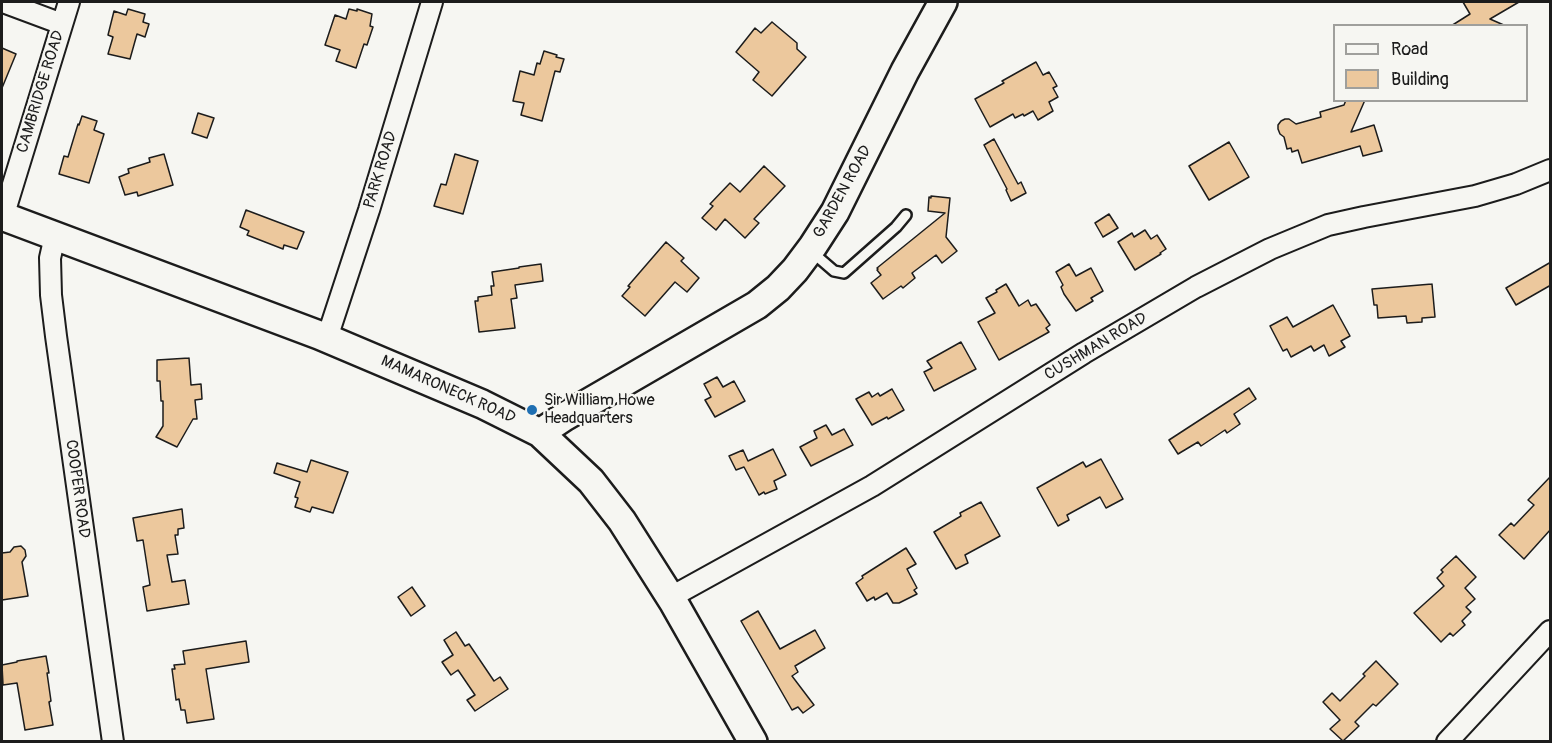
<!DOCTYPE html>
<html>
<head>
<meta charset="utf-8">
<style>
	body { margin:0 }
	#map { position:relative; width:1552px; height:743px; overflow:hidden; background:#f6f6f2; font-family:Pangolin,sans-serif }
	canvas { display:block }
	.frame { position:absolute; inset:0; border:3px solid #1c1c1c; pointer-events:none }
	.legend { position:absolute; left:1333px; top:24px; width:195px; height:78px; box-sizing:border-box; background:#f6f6f2; border:2px solid #9f9f9c; margin:0; padding:8px 10px; list-style:none; font-size:18px; color:#1c1c1c }
	.legend li { display:flex; align-items:center; gap:12px; height:30px }
	.legend b { width:30px; border:2px solid #9f9f9c }
</style>
</head>
<body>
<div id="map">
<canvas width="1552" height="743"></canvas>
<div class="frame"></div>
<ul class="legend">
<li><b style="height:8px;background:#f6f6f2"></b>Road</li>
<li><b style="height:16px;background:#ecc89d"></b>Building</li>
</ul>
</div>
<script>
const g = document.querySelector('canvas').getContext('2d');
g.lineJoin = 'round';
function paint(path, color) {
  g.fillStyle = color;
  g.fill(path, 'evenodd');
}
function toPath(rows) {
  const path = new Path2D();
  for (const r of rows) {
    path.moveTo(r[0], r[1]);
    for (let i = 2; i < r.length; i += 2) path.lineTo(r[i], r[i + 1]);
  }
  return path;
}
function trace(path, color, width, dash) {
  g.strokeStyle = color;
  g.lineWidth = width;
  g.lineCap = dash ? 'butt' : 'round';
  g.setLineDash(dash || []);
  g.stroke(path);
}
function drawText(font, color, halo, rows, align = 'center') {
  g.font = font + ' Pangolin,sans-serif';
  g.lineWidth = 4.5;
  g.setLineDash([]);
  g.textBaseline = 'middle';
  g.strokeStyle = halo;
  g.fillStyle = color;
  for (const [text, x, y, turn = 0] of rows) {
    g.save();
    g.translate(x, y);
    g.rotate((+turn || 0) * Math.PI / 180);
    g.textAlign = isNaN(turn) ? turn : align;
    if (halo) g.strokeText(text, 0, 0);
    g.fillText(text, 0, 0);
    g.restore();
  }
}
const building = toPath([
	[1463,2,1519,2,1490,19,1506,26,1451,26,1470,14,1463,2],
	[128,9,145,14,143,22,149,24,145,37,137,34,130,59,108,54,113,37,108,35,114,11,126,15,128,9],
	[349,9,357,11,357,9,372,14,370,26,373,27,367,45,364,44,356,68,336,61,340,50,325,45,335,15,346,19,349,9],
	[772,22,797,43,797,49,806,57,772,96,753,80,759,72,736,52,755,28,761,33,772,22],
	[2,48,16,54,2,88,2,48],
	[544,51,557,55,556,57,564,59,560,72,555,71,542,121,521,115,524,103,513,101,520,71,534,75,537,63,540,64,544,51],
	[1036,62,1043,75,1049,72,1057,86,1053,88,1058,97,1049,102,1053,111,1038,120,1033,111,1024,116,1023,114,1015,118,1013,114,990,127,975,99,1004,83,1002,81,1036,62],
	[1346,100,1365,100,1351,132,1374,125,1382,151,1363,156,1360,146,1302,163,1298,150,1292,152,1291,148,1287,149,1284,137,1280,134,1278,129,1278,125,1281,121,1285,119,1289,119,1296,124,1321,117,1320,112,1344,105,1346,100],
	[198,113,214,118,207,138,192,133,198,113],
	[82,116,97,121,94,130,104,134,89,183,59,174,64,156,68,157,78,124,79,125,82,116],
	[994,139,1018,184,1021,182,1026,193,1011,201,1006,190,1007,189,984,145,994,139],
	[1229,142,1249,177,1209,200,1189,166,1229,142],
	[164,154,173,185,138,196,137,192,125,195,119,177,129,173,128,169,150,162,149,158,164,154],
	[455,154,478,161,463,214,434,206,441,184,446,185,455,154],
	[764,166,785,186,754,219,759,223,745,238,725,219,716,230,702,218,713,206,710,204,730,183,740,192,764,166],
	[931,196,950,198,946,237,957,251,942,263,936,255,912,273,915,278,903,288,901,286,883,299,871,283,881,275,877,270,878,269,877,268,945,213,928,211,929,197,931,198,931,196],
	[246,210,304,232,297,249,284,245,283,249,247,235,249,231,240,227,246,210],
	[1109,214,1118,228,1103,237,1095,223,1109,214],
	[1145,230,1151,239,1157,235,1166,249,1160,253,1161,254,1135,270,1118,242,1132,233,1134,237,1145,230],
	[666,242,684,258,681,261,699,278,687,292,675,282,645,316,622,296,630,287,628,286,666,242],
	[1551,262,1551,285,1516,305,1506,288,1551,262],
	[541,264,543,281,515,285,517,298,511,299,515,328,479,332,475,301,478,301,478,297,492,295,491,286,494,286,492,272,519,268,519,267,541,264],
	[1069,264,1076,276,1091,268,1103,291,1091,298,1093,301,1076,311,1064,294,1061,287,1063,285,1056,272,1069,264],
	[1006,284,1019,306,1028,300,1031,306,1036,304,1050,325,1046,328,1049,332,999,360,978,322,995,313,986,298,997,292,996,290,1006,284],
	[1432,284,1435,317,1422,318,1422,322,1407,323,1406,316,1378,318,1377,305,1374,305,1372,289,1432,284],
	[1333,305,1350,336,1341,341,1345,347,1329,356,1324,345,1314,351,1311,346,1291,357,1287,349,1283,351,1270,326,1287,317,1293,327,1333,305],
	[961,342,976,369,934,391,924,372,932,368,927,361,961,342],
	[189,358,191,385,201,384,202,399,195,400,197,419,193,419,177,447,156,437,163,426,163,401,161,401,160,381,157,381,157,360,189,358],
	[717,377,723,387,734,381,745,401,715,417,705,400,711,397,704,384,717,377],
	[1249,388,1256,399,1234,414,1240,424,1227,433,1225,430,1201,446,1198,442,1178,454,1169,440,1249,388],
	[892,389,904,410,888,419,887,417,872,425,856,399,869,392,872,397,878,393,880,396,892,389],
	[826,425,832,435,844,429,853,445,811,466,800,447,817,438,814,431,826,425],
	[773,449,786,475,774,481,777,489,765,494,764,492,759,495,744,467,736,470,729,456,743,450,748,461,773,449],
	[1101,459,1123,499,1106,508,1100,497,1067,515,1069,520,1058,526,1037,488,1083,462,1086,467,1101,459],
	[311,460,348,472,333,513,312,507,310,512,295,507,298,498,295,497,300,482,274,473,277,463,307,472,311,460],
	[1551,476,1551,529,1524,559,1499,535,1511,523,1514,526,1534,505,1528,500,1551,476],
	[981,502,1000,536,965,555,968,563,956,569,934,532,961,516,960,513,981,502],
	[182,509,184,528,178,529,178,535,175,535,178,554,167,555,172,582,185,580,189,604,147,611,143,587,150,585,143,540,137,541,133,518,182,509],
	[21,546,25,550,26,556,22,562,28,596,2,600,2,553,10,552,14,547,21,546],
	[906,548,916,564,907,569,917,588,914,590,917,594,899,603,893,603,887,593,875,600,874,597,867,601,856,583,863,578,862,576,906,548],
	[1456,556,1476,577,1465,588,1475,599,1466,607,1471,612,1462,621,1465,625,1453,636,1450,633,1441,642,1414,613,1444,586,1437,578,1443,572,1441,570,1456,556],
	[412,587,425,606,411,616,398,597,412,587],
	[758,611,780,649,815,630,825,648,795,666,798,672,792,676,814,705,803,713,798,707,792,710,741,621,758,611],
	[456,632,465,646,469,644,494,681,500,677,508,689,475,711,467,700,475,695,458,670,451,675,442,662,453,655,444,640,456,632],
	[246,641,249,662,206,669,214,719,187,723,185,710,181,710,179,699,176,700,172,669,175,669,174,665,185,664,183,651,246,641],
	[46,656,49,673,47,673,51,701,49,702,53,725,25,730,17,683,3,685,2,665,17,662,17,661,46,656],
	[1376,661,1398,684,1376,706,1373,704,1355,722,1359,726,1343,741,1330,729,1340,720,1323,702,1332,693,1340,701,1365,676,1363,674,1376,661]
]);
paint(building, '#ecc89d');
trace(building, '#1c1c1c', 1.5);
const lane = toPath([
	[812,252,834,271,844,273,896,227,906,215]
]);
const street = toPath([
	[3,2,62,24],
	[3,217,69,2],
	[55,236,50,258,51,295,56,336,113,742],
	[327,338,369,210,432,2],
	[671,597,872,486,1084,353,1196,287,1270,249,1328,225,1364,217,1475,196,1516,184,1550,170],
	[1447,742,1550,631]
]);
const secondary = toPath([
	[2,216,319,335,482,404,540,433,591,481,622,521,674,603,753,742],
	[540,433,564,417,757,305,778,288,795,270,813,246,835,212,905,71,943,2]
]);
trace(lane, '#1c1c1c', 14);
trace(street, '#1c1c1c', 24);
trace(secondary, '#1c1c1c', 32);
trace(lane, '#f6f6f2', 9);
trace(street, '#f6f6f2', 20);
trace(secondary, '#f6f6f2', 27);
for (const [x, y, r, color] of [
	[532,410,6,"#1f6fb2"]
]) {
  const dot = new Path2D();
  dot.arc(x, y, r, 0, 2 * Math.PI);
  g.fillStyle = color;
  g.fill(dot);
  trace(dot, '#f6f6f2', 2);
}
drawText('16px', '#1c1c1c', '#f6f6f2', [
	["CAMBRIDGE ROAD",41,92,-73],
	["PARK ROAD",381,170,-73],
	["GARDEN ROAD",843,192,-61],
	["CUSHMAN ROAD",1096,347,-31],
	["MAMARONECK ROAD",448,390,24],
	["COOPER ROAD",77,489,82]
]);
drawText('16px', '#1c1c1c', '#f6f6f2', [
	["Sir William Howe",544,401],
	["Headquarters",544,419]
], 'left');
</script>
</body>
</html>
